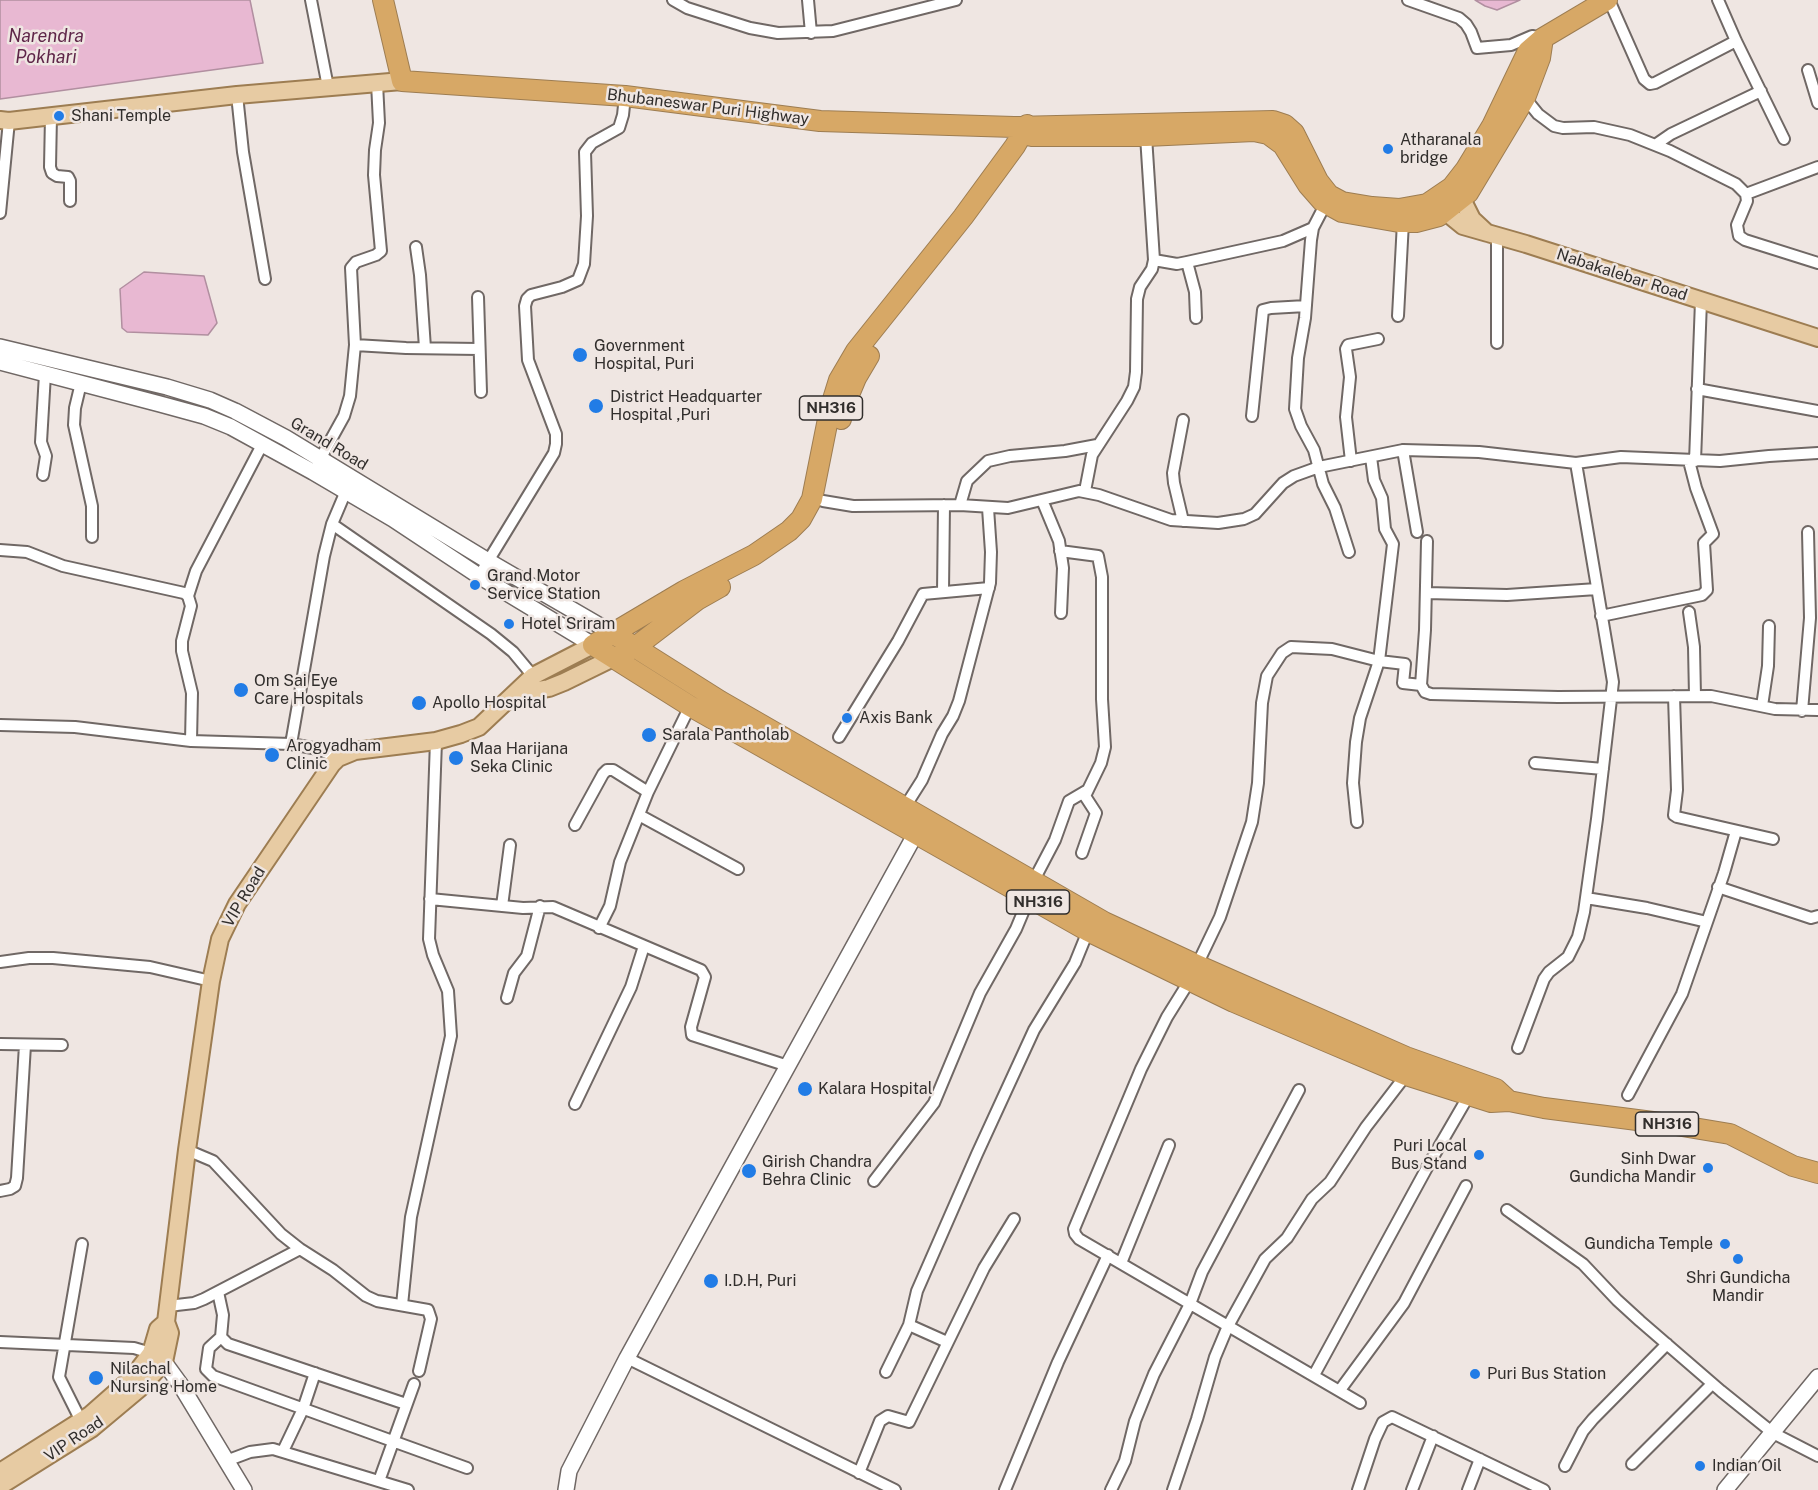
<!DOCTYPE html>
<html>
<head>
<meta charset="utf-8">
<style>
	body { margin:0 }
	canvas { display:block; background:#efe6e2 }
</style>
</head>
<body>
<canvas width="1818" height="1490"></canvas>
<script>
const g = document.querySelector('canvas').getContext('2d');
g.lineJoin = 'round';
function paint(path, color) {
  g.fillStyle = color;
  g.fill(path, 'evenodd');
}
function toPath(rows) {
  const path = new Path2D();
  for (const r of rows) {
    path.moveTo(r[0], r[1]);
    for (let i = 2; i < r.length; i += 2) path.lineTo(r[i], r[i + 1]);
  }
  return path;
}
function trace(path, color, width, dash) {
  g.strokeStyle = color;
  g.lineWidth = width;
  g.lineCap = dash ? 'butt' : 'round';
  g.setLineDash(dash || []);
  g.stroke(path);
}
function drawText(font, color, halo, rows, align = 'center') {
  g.font = font + ' "Public Sans",sans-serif';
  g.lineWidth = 5;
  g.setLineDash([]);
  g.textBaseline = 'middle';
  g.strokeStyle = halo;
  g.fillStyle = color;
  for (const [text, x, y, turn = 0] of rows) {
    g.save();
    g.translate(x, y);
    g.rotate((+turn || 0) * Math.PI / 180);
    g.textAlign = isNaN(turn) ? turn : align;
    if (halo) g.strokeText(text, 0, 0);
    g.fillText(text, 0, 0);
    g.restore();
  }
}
const water = toPath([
	[0,0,250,0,263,63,0,99,0,0],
	[1475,0,1520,0,1497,10,1485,6,1475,0],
	[144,272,204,276,217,323,208,335,127,332,122,328,120,289,144,272]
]);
paint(water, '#e8b8d2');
trace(water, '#b18fa0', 1.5);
const street = toPath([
	[311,0,328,87],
	[673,0,687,8,712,16,750,28,778,33,833,31,956,0],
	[808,0,811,33],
	[1408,0,1459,18,1466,24,1471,32,1477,48,1511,45,1532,36,1543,38],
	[1609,0,1644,79,1650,84,1655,83,1736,41],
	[1718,0,1736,41,1784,139],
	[1808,70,1818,103],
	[237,95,243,152,265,279],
	[1525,98,1538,114,1554,126,1563,128,1594,127,1630,135,1670,151,1736,184,1746,194,1747,201,1737,225,1739,236,1745,240,1818,263],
	[51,116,50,167,52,173,57,176,68,177,70,181,70,201],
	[1655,145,1671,134,1761,91],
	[1746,194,1818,167],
	[1326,203,1313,228,1311,240,1305,318,1298,358,1295,409,1301,426,1314,450,1323,484,1335,508,1349,552],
	[0,213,9,121],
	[1497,237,1497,343],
	[416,247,420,275,425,348],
	[1154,260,1177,264,1187,262,1283,241,1313,228],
	[1187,262,1195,292,1196,318],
	[478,297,481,392],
	[1398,316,1403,222],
	[355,345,406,348,479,349],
	[81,383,75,408,74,425,92,506,92,537],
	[1697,389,1818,411],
	[1252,416,1263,310,1271,308,1306,306],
	[1403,450,1417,532],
	[1351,461,1346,417,1350,377,1346,349,1348,345,1378,339],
	[1695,461,1701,301],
	[318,463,344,416,350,396,355,345,351,268,356,262,376,255,381,251,374,175,375,150,379,123,377,83],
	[43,475,46,456,41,442,45,374],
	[1085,491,1092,455,1127,401,1134,387,1136,372,1137,299,1140,287,1152,269,1154,260,1146,136],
	[1042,500,1059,541,1063,568,1061,613],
	[823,501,853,506,960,505,1008,508,1079,491,1099,495,1171,520,1218,523,1244,519,1255,514,1283,483,1294,476,1319,467,1403,450,1479,452,1576,463,1621,457,1720,461,1769,456,1818,453],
	[960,505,967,481,988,461,1010,456,1065,451,1097,445],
	[1183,521,1174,483,1173,473,1183,420],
	[332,524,491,634,513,652,533,676],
	[1427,541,1425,630,1421,685,1425,692,1431,694,1558,697,1711,696,1775,709,1818,710],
	[0,550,27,552,63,566,184,593,188,596,191,606,182,641,182,651,192,693,191,741],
	[1060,551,1098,556,1102,577,1102,699,1105,747,1101,763,1085,796,1096,813,1082,853],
	[479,576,554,453,556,444,556,434,528,360,525,306,527,299,531,295,562,287,578,280,584,264,587,216,585,152,592,143,619,128,623,115,625,96],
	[943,592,944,505],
	[1427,593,1507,595,1597,589],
	[188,596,196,571,263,443],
	[1689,612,1694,647,1695,696],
	[1601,616,1702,595,1707,590,1704,543,1713,534,1696,488,1689,461],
	[1674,696,1677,790,1674,815,1677,817,1773,839],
	[1762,706,1768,666,1769,626],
	[1802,711,1810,618,1808,532],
	[0,725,75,727,191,741,291,744,318,749,338,758],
	[839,737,898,641,923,594,989,588],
	[291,744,324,556,332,524,346,491],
	[1535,763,1603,769],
	[903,810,922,780,942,734,953,716,959,701,990,583,991,552,988,508],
	[639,815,738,869],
	[1357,822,1353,783,1356,742,1360,718,1379,661,1393,544,1385,529,1382,498,1374,480,1371,457],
	[575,825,603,774,607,770,613,770,648,792],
	[1718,887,1811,918,1818,916],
	[1586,898,1647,908,1707,922],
	[430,899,523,908,553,907,701,970,705,977,691,1027,692,1035,788,1066],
	[502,906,510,845],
	[599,928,610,906,620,862,648,792,690,706],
	[0,962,29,958,53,958,150,967,211,981],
	[1197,965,1220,917,1252,822,1258,783,1262,703,1267,676,1282,653,1291,647,1332,649,1379,661,1405,664,1403,683,1421,685],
	[1190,980,1167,1017,1141,1069,1074,1229,1075,1234,1079,1239,1360,1403],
	[507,998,514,973,527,956,540,906],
	[0,1044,62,1045],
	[1518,1048,1544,979,1549,972,1568,957,1578,937,1584,912,1597,819,1613,682,1576,463],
	[1628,1095,1682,994,1724,873,1736,831],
	[575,1104,631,987,644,946],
	[187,1150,213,1161,281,1234,300,1249,333,1270,366,1296,377,1301,428,1310,431,1319,419,1371],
	[874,1181,934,1103,980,993,1016,929,1029,898,1033,882,1055,840,1069,801,1086,791],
	[0,1191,10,1189,15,1186,17,1178,25,1045],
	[1507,1210,1583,1264,1617,1300,1640,1321,1721,1391,1773,1433,1818,1456],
	[1121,1263,1169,1145],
	[218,1292,223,1315,221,1337,228,1344,406,1404],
	[402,1305,411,1217,451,1036,448,991,433,955,429,939,436,741],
	[168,1306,194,1303,204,1299,300,1249],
	[909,1325,947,1342],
	[221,1337,209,1348,206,1369,213,1376,467,1468],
	[0,1342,134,1348,151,1353],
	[627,1358,895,1490],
	[886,1372,909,1325,917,1291,977,1154,1034,1030,1075,963,1088,931],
	[1314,1375,1429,1164,1469,1095],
	[1340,1390,1404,1303,1466,1186],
	[81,1421,59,1377,82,1244],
	[283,1451,303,1409,315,1373],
	[226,1461,250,1452,273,1449,408,1490],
	[1632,1464,1712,1384],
	[1565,1466,1583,1431,1593,1419,1667,1344],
	[859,1473,880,1421,888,1416,909,1422,984,1268,1014,1219],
	[379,1481,414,1384],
	[1005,1490,1058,1362,1108,1255],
	[1111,1490,1125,1461,1135,1421,1154,1374,1190,1304,1202,1272,1299,1090],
	[1173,1490,1197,1419,1215,1357,1228,1326,1265,1259,1287,1238,1312,1199,1330,1182,1366,1127,1406,1075],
	[1358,1490,1375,1439,1383,1422,1392,1417,1544,1490],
	[1412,1490,1433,1436],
	[1468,1490,1480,1459]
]);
const secondary = toPath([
	[0,347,167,387,210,400,235,411,286,438,488,561,614,634],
	[0,362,160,404,204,416,231,427,313,472,393,519,479,576,593,645],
	[164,1362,180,1384,244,1490],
	[566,1490,569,1471,627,1358,916,833],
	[1725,1490,1818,1377]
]);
const primary = toPath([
	[0,120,9,121,237,95,402,81],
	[1463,198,1464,203,1472,219,1487,233],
	[1436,204,1463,226,1526,244,1818,338],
	[516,694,549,688,564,682,613,658],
	[0,1472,90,1415,132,1378,151,1353,158,1329,166,1322],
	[0,1486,91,1429,140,1388,164,1362,170,1333,166,1322,187,1150,211,981,220,939,237,904,332,764,338,758,355,751,436,741,461,734,479,727,533,676,593,645]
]);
const highway = toPath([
	[383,0,402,81,625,96,820,121,1014,127],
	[1543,38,1540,58,1525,98,1468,193,1439,216,1416,222,1399,222,1342,212,1322,201,1308,185,1283,145,1268,134,1254,131,1146,136,1032,136,1022,134,1014,127,1273,121,1285,125,1294,133,1318,181,1329,195,1342,202,1372,207,1399,209,1427,204,1452,187,1466,169,1492,126,1528,51,1543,38,1607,0],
	[1027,125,1015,146,963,217,856,351,839,380,830,409,812,499,801,519,789,531,754,555,684,591,593,645,690,706,1088,931,1234,1002,1323,1040,1406,1075,1491,1102,1509,1101,1544,1108,1676,1125,1730,1134,1793,1166,1818,1173],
	[841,419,843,409,856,378,869,356],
	[614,634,720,701,1104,922,1197,965,1406,1057,1496,1089,1509,1101],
	[623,653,634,648,697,600,720,587]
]);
trace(street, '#706865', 14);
trace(secondary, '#706865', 18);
trace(primary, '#9d7d52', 20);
trace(highway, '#9d7d52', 22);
trace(street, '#fff', 10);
trace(secondary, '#fff', 15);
trace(primary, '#e7cba3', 16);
trace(highway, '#d7a866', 20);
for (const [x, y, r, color] of [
	[59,116,6,"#217ce6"],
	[1388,149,6,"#217ce6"],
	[580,355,8,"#217ce6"],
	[596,406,8,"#217ce6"],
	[475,585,6,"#217ce6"],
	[509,624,6,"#217ce6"],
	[241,690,8,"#217ce6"],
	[419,703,8,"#217ce6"],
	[847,718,6,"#217ce6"],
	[649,735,8,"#217ce6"],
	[272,755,8,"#217ce6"],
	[456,758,8,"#217ce6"],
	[805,1089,8,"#217ce6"],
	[1479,1155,6,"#217ce6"],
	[1708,1168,6,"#217ce6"],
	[749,1171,8,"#217ce6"],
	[1725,1244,6,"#217ce6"],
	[1738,1259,6,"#217ce6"],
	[711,1281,8,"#217ce6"],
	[1475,1374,6,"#217ce6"],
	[96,1378,8,"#217ce6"],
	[1700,1466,6,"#217ce6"]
]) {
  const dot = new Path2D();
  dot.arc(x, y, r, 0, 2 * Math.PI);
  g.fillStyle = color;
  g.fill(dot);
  trace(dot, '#efe6e2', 2);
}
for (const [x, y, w] of [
	[831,408,63],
	[1038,902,63],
	[1667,1124,63]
]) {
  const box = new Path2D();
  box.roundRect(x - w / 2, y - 12, w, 24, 4.5);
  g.fillStyle = '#efe6e2';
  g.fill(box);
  trace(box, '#312e2c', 1.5);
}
drawText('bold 15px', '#312e2c', null, [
	["NH316",831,408],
	["NH316",1038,902],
	["NH316",1667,1124]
]);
drawText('16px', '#312e2c', '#efe6e2', [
	["Bhubaneswar Puri Highway",708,107,7],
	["Nabakalebar Road",1622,275,18],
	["Grand Road",329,444,31],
	["VIP Road",244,897,-59],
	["VIP Road",74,1439,-34]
]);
drawText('16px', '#312e2c', '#efe6e2', [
	["Shani Temple",71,116],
	["Atharanala",1400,140],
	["bridge",1400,158],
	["Government",594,346],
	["Hospital, Puri",594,364],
	["District Headquarter",610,397],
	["Hospital ,Puri",610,415],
	["Grand Motor",487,576],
	["Service Station",487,594],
	["Hotel Sriram",521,624],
	["Om Sai Eye",254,681],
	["Care Hospitals",254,699],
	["Apollo Hospital",432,703],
	["Axis Bank",859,718],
	["Sarala Pantholab",662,735],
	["Arogyadham",286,746],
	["Clinic",286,764],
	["Maa Harijana",470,749],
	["Seka Clinic",470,767],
	["Kalara Hospital",818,1089],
	["Puri Local",1467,1146,"right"],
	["Bus Stand",1467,1164,"right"],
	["Sinh Dwar",1696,1159,"right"],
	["Gundicha Mandir",1696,1177,"right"],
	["Girish Chandra",762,1162],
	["Behra Clinic",762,1180],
	["Gundicha Temple",1713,1244,"right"],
	["Shri Gundicha",1738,1278,"center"],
	["Mandir",1738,1296,"center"],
	["I.D.H, Puri",724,1281],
	["Nilachal",110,1369],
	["Nursing Home",110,1387],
	["Puri Bus Station",1487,1374],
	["Indian Oil",1712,1466]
], 'left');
drawText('italic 18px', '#5f2649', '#efe6e2', [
	["Narendra",46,36],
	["Pokhari",46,57]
]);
</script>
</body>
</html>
